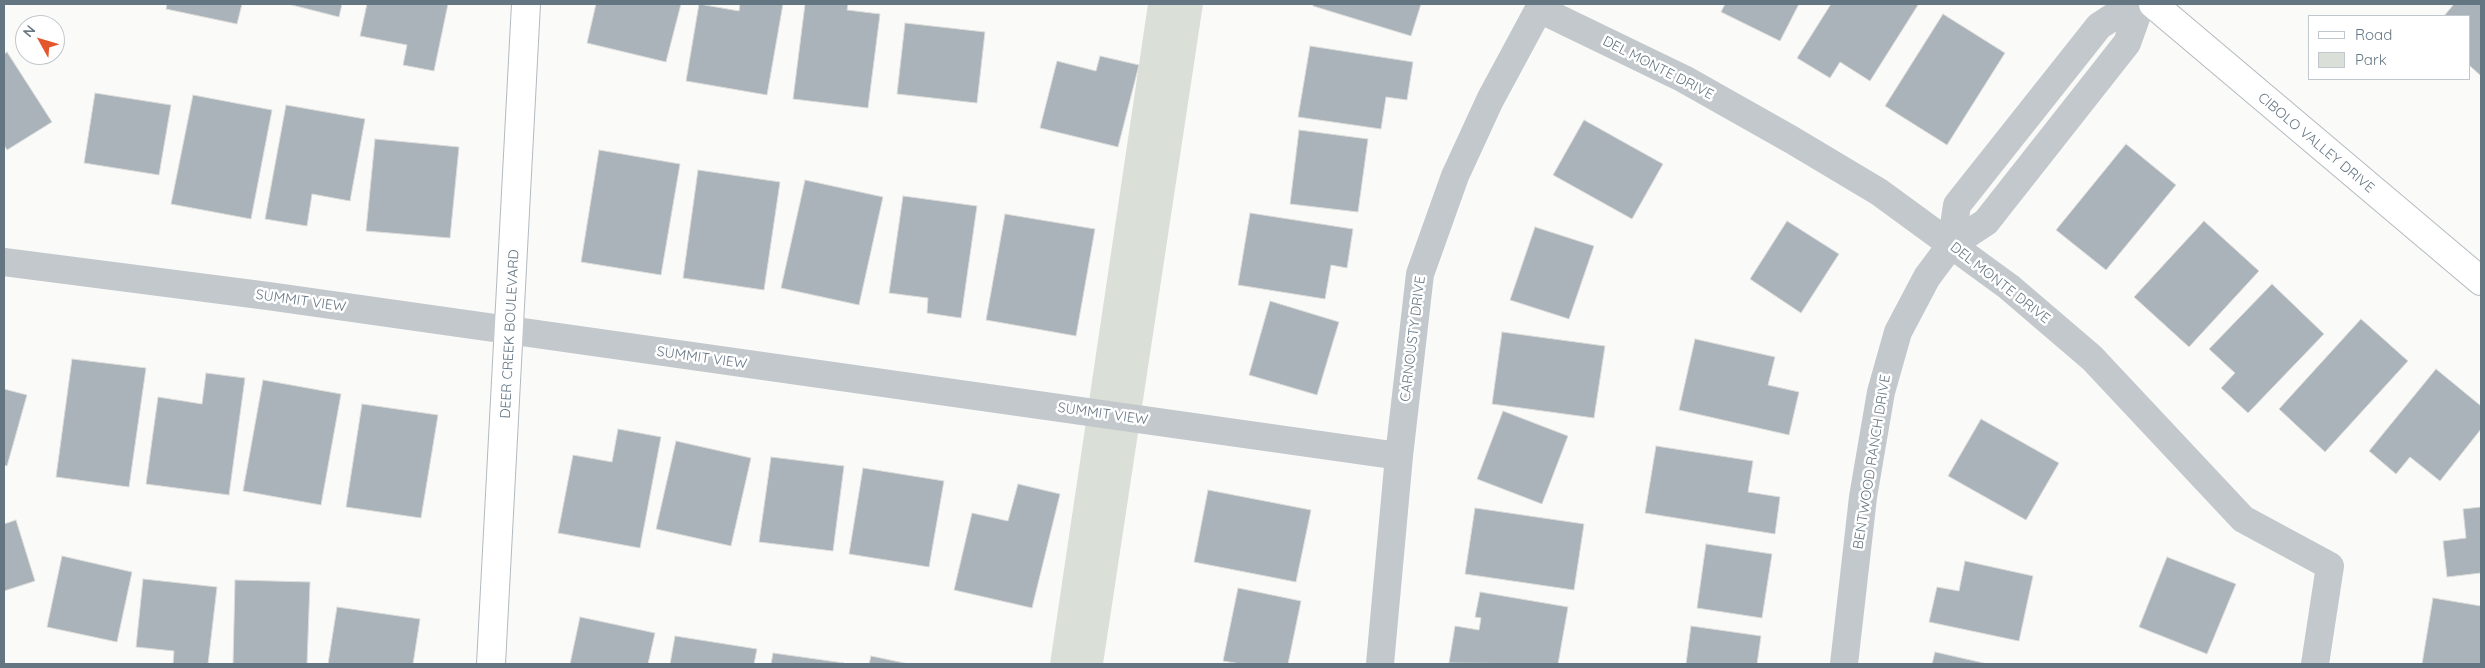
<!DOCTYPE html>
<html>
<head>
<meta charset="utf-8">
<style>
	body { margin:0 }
	#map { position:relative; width:2485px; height:668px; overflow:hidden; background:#fafaf8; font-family:Quicksand,sans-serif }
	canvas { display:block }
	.frame { position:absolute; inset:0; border:5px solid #657683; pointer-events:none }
	.legend { position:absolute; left:2308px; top:15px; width:162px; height:65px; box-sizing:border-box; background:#fff; border:1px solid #c1c8cd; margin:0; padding:6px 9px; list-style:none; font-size:15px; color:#657683 }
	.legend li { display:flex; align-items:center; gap:10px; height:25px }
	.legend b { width:25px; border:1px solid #c1c8cd }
	.north { position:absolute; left:15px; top:15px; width:50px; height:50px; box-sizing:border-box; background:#fff; border:1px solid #c1c8cd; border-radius:50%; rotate:309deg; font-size:14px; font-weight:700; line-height:20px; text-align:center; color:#657683 }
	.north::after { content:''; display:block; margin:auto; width:18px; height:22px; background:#e4572e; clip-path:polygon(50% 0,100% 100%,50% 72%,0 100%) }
</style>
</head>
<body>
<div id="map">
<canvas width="2485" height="668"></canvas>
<div class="frame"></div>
<ul class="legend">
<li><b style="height:6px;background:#fff"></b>Road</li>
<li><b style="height:14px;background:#dadfd7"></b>Park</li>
</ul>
<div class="north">N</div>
</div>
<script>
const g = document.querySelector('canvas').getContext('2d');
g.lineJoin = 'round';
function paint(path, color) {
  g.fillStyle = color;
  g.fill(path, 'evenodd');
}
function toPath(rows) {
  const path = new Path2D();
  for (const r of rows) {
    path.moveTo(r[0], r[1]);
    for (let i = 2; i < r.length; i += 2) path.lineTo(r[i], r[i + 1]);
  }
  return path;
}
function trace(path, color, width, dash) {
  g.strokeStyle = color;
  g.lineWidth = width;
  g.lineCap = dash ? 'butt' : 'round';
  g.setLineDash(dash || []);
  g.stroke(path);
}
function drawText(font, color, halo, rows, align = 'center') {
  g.font = font + ' Quicksand,sans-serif';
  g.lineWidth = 5;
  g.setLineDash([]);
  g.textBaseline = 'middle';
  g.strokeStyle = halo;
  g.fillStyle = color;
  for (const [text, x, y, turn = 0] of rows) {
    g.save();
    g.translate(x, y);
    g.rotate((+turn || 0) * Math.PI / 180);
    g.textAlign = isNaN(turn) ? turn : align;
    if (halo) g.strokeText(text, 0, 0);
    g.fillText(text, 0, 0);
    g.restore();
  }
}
paint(toPath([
	[1148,4,1203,4,1103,664,1050,664]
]), '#dadfd7');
const building = toPath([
	[167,4,242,4,237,24,166,9,167,4],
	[288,4,342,4,339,17,288,4],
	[367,4,448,4,434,71,403,65,407,45,360,36,367,4],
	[596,4,681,4,666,62,587,43,596,4],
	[699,4,739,11,740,4,783,4,767,95,686,81,699,4],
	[805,4,848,4,847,10,880,14,868,108,793,99,805,4],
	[1313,4,1421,4,1411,36,1313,6,1313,4],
	[1725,4,1799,4,1780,41,1721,12,1725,4],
	[1831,4,1916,4,1918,5,1870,81,1840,62,1830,78,1797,58,1831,4],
	[2454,4,2481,4,2481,76,2469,65,2469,16,2444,16,2454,4],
	[1943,14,2005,53,1947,145,1885,106,1943,14],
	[905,23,985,32,977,103,897,94,905,23],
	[1310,46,1413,62,1407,100,1386,97,1381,129,1298,117,1310,46],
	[7,52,52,122,7,150,4,145,4,54,7,52],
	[1100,56,1139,65,1118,147,1040,128,1057,61,1096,71,1100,56],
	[95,93,171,105,159,175,84,163,95,93],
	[193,95,272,110,251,219,171,204,193,95],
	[286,105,365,119,350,201,312,194,307,226,265,219,286,105],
	[1584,120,1663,164,1632,219,1553,175,1584,120],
	[1299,130,1368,139,1358,212,1290,204,1299,130],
	[375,139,459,147,450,238,366,231,375,139],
	[2126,144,2176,185,2106,270,2056,230,2126,144],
	[599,150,680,164,661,275,581,262,599,150],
	[698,170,780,182,764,290,683,278,698,170],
	[805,180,883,197,859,305,781,288,805,180],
	[903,196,977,206,961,318,927,313,928,298,889,293,903,196],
	[1250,213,1353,229,1347,268,1331,265,1325,299,1238,285,1250,213],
	[1005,214,1095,229,1076,336,986,320,1005,214],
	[1787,221,1839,254,1801,313,1750,279,1787,221],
	[2204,221,2259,271,2189,347,2134,297,2204,221],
	[1535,227,1594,246,1569,319,1510,300,1535,227],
	[2272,284,2324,334,2248,413,2221,388,2235,373,2209,349,2272,284],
	[1270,301,1339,322,1317,395,1249,375,1270,301],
	[2361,319,2408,361,2325,452,2279,409,2361,319],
	[1502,332,1605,346,1594,418,1492,404,1502,332],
	[1695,339,1775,357,1768,385,1799,392,1789,435,1679,410,1695,339],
	[72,359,146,368,129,487,56,477,72,359],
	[2436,369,2481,406,2481,429,2440,481,2410,457,2396,474,2369,451,2436,369],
	[206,373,245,378,229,495,146,484,158,397,202,404,206,373],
	[263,380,341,394,321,505,243,491,263,380],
	[4,389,27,395,7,466,4,465,4,389],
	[362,404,438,415,421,518,346,507,362,404],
	[1503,411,1568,436,1542,504,1477,479,1503,411],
	[1981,419,2059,463,2026,520,1948,476,1981,419],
	[618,429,661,437,640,548,558,533,573,455,612,462,618,429],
	[676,441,751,458,731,546,656,529,676,441],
	[1656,446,1753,461,1748,492,1780,497,1775,534,1645,513,1656,446],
	[771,457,844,466,833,551,759,542,771,457],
	[863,468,944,481,929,567,849,554,863,468],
	[1018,484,1060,494,1032,608,954,590,972,513,1008,521,1018,484],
	[1208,490,1311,510,1296,582,1194,562,1208,490],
	[2481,507,2481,573,2447,577,2443,541,2466,538,2463,509,2481,507],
	[1475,508,1584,524,1574,590,1465,574,1475,508],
	[16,520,35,581,4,591,4,524,16,520],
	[1706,544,1772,554,1762,618,1697,608,1706,544],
	[62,556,132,572,117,642,47,627,62,556],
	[2167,557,2236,584,2207,654,2139,627,2167,557],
	[1965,561,2033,576,2019,641,1929,622,1937,587,1959,591,1965,561],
	[143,579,217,587,208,664,173,664,174,651,136,647,143,579],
	[235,580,310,582,307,664,233,664,235,580],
	[1238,588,1301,601,1288,664,1241,664,1223,661,1238,588],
	[1480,592,1568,607,1558,664,1449,663,1455,626,1479,630,1481,618,1475,617,1480,592],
	[2433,598,2481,606,2481,664,2422,664,2433,598],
	[337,607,420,619,413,664,328,664,337,607],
	[580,617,655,633,648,664,570,664,580,617],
	[1691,626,1761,636,1757,664,1686,664,1691,626],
	[675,636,757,649,754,664,670,664,675,636],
	[1935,652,1988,664,1932,664,1935,652],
	[773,653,844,663,844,664,771,664,773,653],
	[871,656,909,664,869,664,871,656]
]);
paint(building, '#aab3b9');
trace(building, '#dcdcda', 1);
const secondary = toPath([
	[2153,4,2481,281],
	[491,664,526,4]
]);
trace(secondary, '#b3babf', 30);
trace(toPath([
	[1951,245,1957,205,2099,26,2133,4],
	[4,262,268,296,1399,456],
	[1380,664,1399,456,1420,274,1455,176,1490,100,1539,9,1684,79,1792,140,1879,192,2009,287,2092,358,2243,519,2330,566,2315,664],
	[1844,664,1863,497,1881,392,1898,332,1927,277,1951,245,1986,222,2127,43,2141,4]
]), '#c3c8cc', 28);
trace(secondary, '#fff', 28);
drawText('14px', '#657683', '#fff', [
	["DEL MONTE DRIVE",1658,68,27],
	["CIBOLO VALLEY DRIVE",2316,143,40],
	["DEL MONTE DRIVE",2000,283,38],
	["SUMMIT VIEW",301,301,8],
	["DEER CREEK BOULEVARD",510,334,-87],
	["CARNOUSTY DRIVE",1413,339,-83],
	["SUMMIT VIEW",702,358,8],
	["SUMMIT VIEW",1103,414,8],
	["BENTWOOD RANCH DRIVE",1872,462,-81]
]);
</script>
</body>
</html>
